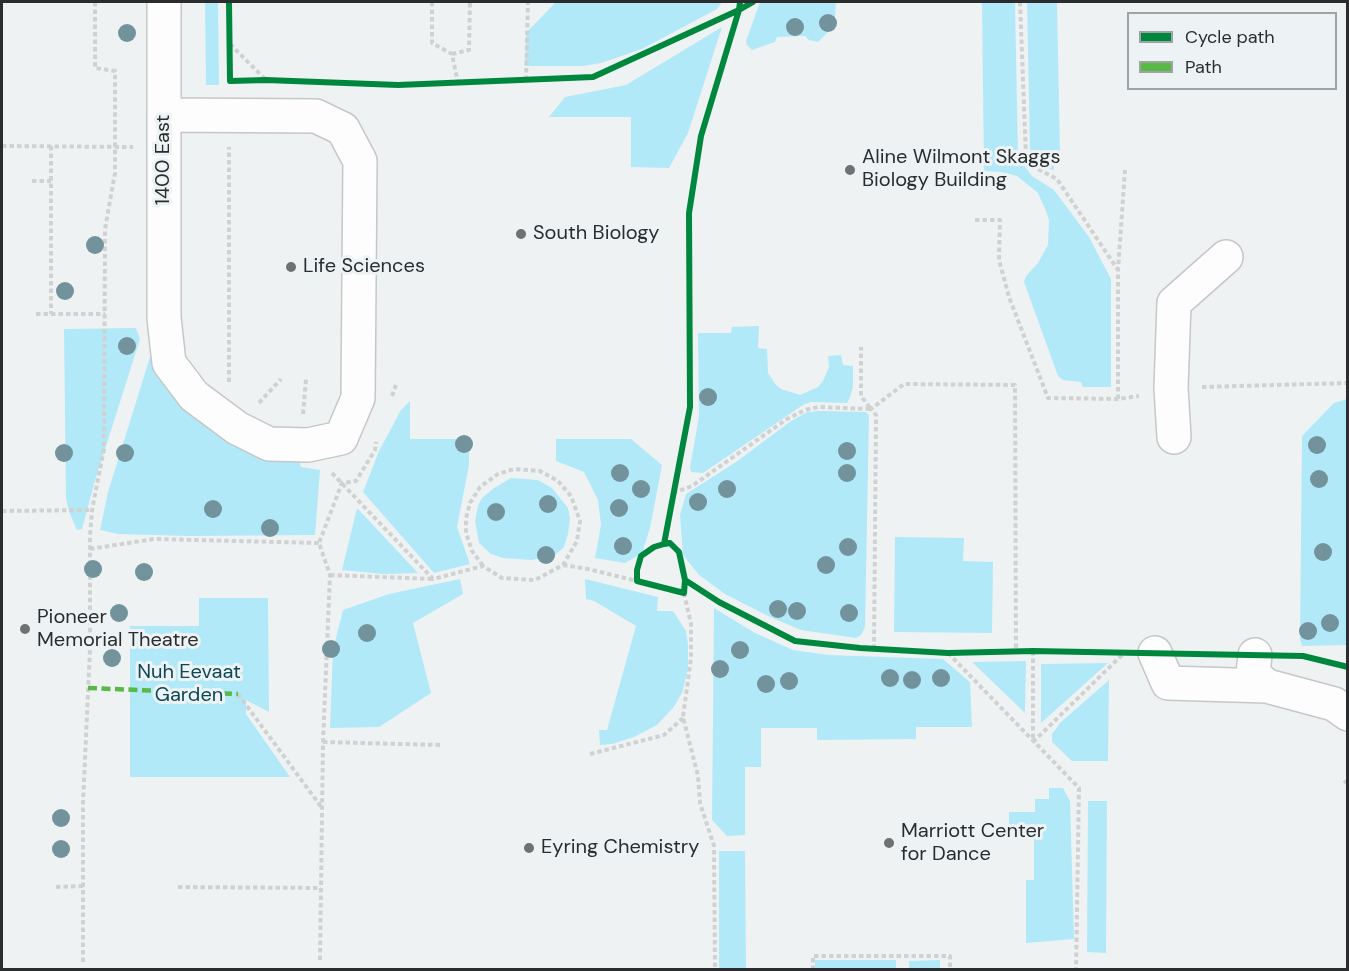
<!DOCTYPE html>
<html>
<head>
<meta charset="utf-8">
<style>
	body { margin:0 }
	#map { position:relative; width:1349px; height:971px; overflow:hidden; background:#eff2f3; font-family:"DM Sans",sans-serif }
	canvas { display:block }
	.frame { position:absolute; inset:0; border:3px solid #2a2c2d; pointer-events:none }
	.legend { position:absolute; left:1127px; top:12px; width:210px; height:78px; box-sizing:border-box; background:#edf3f5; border:2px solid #9fa3a5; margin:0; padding:8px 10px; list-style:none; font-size:18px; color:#2a2c2d }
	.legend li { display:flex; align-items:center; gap:12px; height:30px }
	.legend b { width:30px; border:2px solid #9fa3a5 }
</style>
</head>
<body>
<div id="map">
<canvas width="1349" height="971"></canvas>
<div class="frame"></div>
<ul class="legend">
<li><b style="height:8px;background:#00873e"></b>Cycle path</li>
<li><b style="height:8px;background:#58b947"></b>Path</li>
</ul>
</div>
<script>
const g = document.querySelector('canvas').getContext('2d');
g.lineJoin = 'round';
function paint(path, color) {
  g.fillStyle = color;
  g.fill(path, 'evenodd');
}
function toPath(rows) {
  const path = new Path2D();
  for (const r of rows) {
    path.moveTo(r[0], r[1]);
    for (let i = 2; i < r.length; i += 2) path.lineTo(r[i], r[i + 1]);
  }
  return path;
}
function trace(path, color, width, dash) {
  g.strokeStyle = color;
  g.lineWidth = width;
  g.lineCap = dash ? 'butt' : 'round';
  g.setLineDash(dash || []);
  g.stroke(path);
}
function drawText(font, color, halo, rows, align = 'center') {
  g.font = font + ' "DM Sans",sans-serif';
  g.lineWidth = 6;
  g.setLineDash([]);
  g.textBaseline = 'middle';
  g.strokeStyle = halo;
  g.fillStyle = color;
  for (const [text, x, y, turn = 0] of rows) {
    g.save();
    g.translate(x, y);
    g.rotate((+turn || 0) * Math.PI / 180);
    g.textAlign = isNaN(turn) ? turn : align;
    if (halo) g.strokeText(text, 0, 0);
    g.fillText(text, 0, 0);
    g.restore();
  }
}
paint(toPath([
	[205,2,218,2,219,85,206,85],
	[556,2,722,2,717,9,642,49,601,63,583,66,525,66,526,33],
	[760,2,836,2,835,19,830,30,818,42,809,40,805,36,777,37,775,42,752,50,747,45,746,41],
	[982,2,1013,2,1015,3,1018,157,1032,176,1054,190,1089,237,1111,279,1111,387,1083,387,1081,382,1063,380,1058,376,1024,282,1026,276,1038,263,1048,245,1049,220,1046,211,1038,193,1017,176,1001,172,984,171],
	[1027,2,1057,2,1060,155,1053,155,1054,170,1040,167,1033,161,1030,154],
	[722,27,688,133,669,168,631,167,631,117,549,117,565,97,626,85],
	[759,326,758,348,767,349,768,373,776,385,781,389,800,395,818,387,823,381,829,367,828,356,841,355,843,365,853,366,853,387,850,397,847,403,811,402,803,405,703,473,691,472,690,467,699,416,698,333,731,333,732,327],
	[136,328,140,339,94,484,82,529,77,530,70,514,66,499,64,329],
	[155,341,156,362,298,457,301,467,320,470,315,535,189,536,118,534,100,530,108,492],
	[1347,399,1347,645,1302,646,1300,639,1302,436,1334,403],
	[410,401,410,439,469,439,469,465,457,527,470,564,434,573,363,492,379,451,401,410],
	[819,411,866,412,869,415,865,627,861,635,856,638,801,630,770,617,725,594,699,575,683,555,680,515,686,494,736,462,791,421,807,412],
	[556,439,631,439,662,465,650,528,642,553,625,563,595,558,601,525,598,500,584,472,556,461],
	[511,478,538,480,552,488,568,508,570,518,568,534,564,547,554,556,531,560,503,558,491,554,479,543,475,521,478,506,482,498,494,488],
	[357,508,418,573,384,574,342,570],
	[895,537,964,538,963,561,993,562,992,633,894,632],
	[460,579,463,594,413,623,431,693,379,727,330,728,333,650,343,610,389,594],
	[585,579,658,597,657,611,673,611,686,631,688,645,688,669,682,693,673,708,657,725,634,737,612,744,600,745,599,730,607,730,636,626,594,601,586,599],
	[199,598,268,598,269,712,246,700,246,714,290,777,130,777,130,626,199,626],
	[714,608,755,633,793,650,828,655,943,659,970,682,972,727,916,727,916,739,817,740,817,728,761,728,761,767,745,767,745,835,727,836,712,820],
	[1026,661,1025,713,972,662],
	[1108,663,1041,723,1041,664],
	[1109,680,1108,761,1072,761,1052,742,1052,734,1061,722],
	[1049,788,1063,788,1070,801,1074,939,1026,943,1026,880,1034,880,1034,826,1009,826,1009,812,1035,812,1035,799,1049,799],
	[1088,801,1107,801,1106,953,1087,952],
	[719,851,745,851,746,969,719,969],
	[815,960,896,960,896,969,815,969],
	[940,960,940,969,909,969,909,961]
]), '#b1e9f9');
const minor = toPath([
	[164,2,164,318,169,363,194,396,237,428,269,444,308,445,341,438,358,398,360,161,343,129,316,116,164,115],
	[1174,437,1171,388,1174,303,1226,257],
	[1155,653,1168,683,1267,686],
	[1255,655,1253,674,1267,686,1334,704,1348,714]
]);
trace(minor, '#c5c7c8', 36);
trace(toPath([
	[432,2,432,43,452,54,458,83],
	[1020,2,1026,157,1036,168,1057,179,1118,270],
	[230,44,266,80],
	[452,54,469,50,470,2],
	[526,80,528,2],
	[2,146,133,147],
	[51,146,51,314],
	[32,181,51,181],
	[975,220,1000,220,999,260,1009,297,1048,398,1118,399,1139,396],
	[36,314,105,314],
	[229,382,229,147],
	[1202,387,1348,383],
	[392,396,396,385],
	[1118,399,1118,270,1125,170],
	[259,403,281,379],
	[303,414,306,379],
	[332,473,433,579,483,566,502,578,535,580,563,565,577,541,580,521,571,496,558,481,540,471,514,469,498,474,480,487,470,503,466,518,466,533,472,551,483,566],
	[673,493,692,486,787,419,805,410,818,407,871,409,861,396,861,347],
	[2,511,92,510],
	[90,549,154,539,319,543],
	[563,565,588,569,637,581],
	[330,575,433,579],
	[684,593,691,624,691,658,683,717,698,776,700,803,714,846,715,970],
	[874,649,876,415,871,409,904,384,1015,385,1016,652],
	[1033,651,1033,741],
	[948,653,1079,788,1076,970],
	[238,694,322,808],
	[323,742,441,745],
	[1033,742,1123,654],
	[590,754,664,735,683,718],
	[1344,783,1348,780],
	[56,887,83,886],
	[178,887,321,888],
	[320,960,323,742,330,575,319,543,342,483,356,481,375,450,376,442],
	[83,962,83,803,90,649,90,536,92,510,104,449,105,229,115,173,115,71,95,68,95,2],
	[813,970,813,956,950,956,950,970]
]), '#d0d2d2', 4, [4.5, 3]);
trace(minor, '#fdfdfd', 33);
trace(toPath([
	[88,688,238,694]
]), '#58b947', 4.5, [9, 4.5]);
trace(toPath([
	[229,2,230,81,266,80,398,85,593,77,739,10,753,2],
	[740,2,739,10,701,136,689,213,690,407,664,544,670,543,679,552,685,580,719,602,795,641,860,648,948,653,1033,651,1303,656,1348,667],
	[664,544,654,547,641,556,637,570,637,581,684,593,685,580]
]), '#00873e', 6);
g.fillStyle = '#73939c';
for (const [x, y] of [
	[828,23],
	[795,27],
	[127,33],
	[95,245],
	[65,291],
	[127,346],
	[708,397],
	[464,444],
	[1317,445],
	[847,451],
	[64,453],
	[125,453],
	[620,473],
	[847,473],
	[1319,479],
	[641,489],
	[727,489],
	[698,502],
	[548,504],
	[619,508],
	[213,509],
	[496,512],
	[270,528],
	[623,546],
	[848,547],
	[1323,552],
	[546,555],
	[826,565],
	[93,569],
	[144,572],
	[778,609],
	[797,611],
	[119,613],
	[849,613],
	[1330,623],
	[1308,631],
	[367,633],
	[331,649],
	[740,650],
	[112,658],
	[720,669],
	[890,678],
	[941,678],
	[912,680],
	[789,681],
	[766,684],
	[61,818],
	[61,849]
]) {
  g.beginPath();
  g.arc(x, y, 9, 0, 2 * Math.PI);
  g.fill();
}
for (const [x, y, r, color] of [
	[850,170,6,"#6f7172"],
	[521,234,6,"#6f7172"],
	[291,267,6,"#6f7172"],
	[25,629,6,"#6f7172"],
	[889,843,6,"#6f7172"],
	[529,848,6,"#6f7172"]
]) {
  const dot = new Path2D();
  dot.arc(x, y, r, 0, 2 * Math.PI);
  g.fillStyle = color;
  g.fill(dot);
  trace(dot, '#edf3f5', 2);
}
drawText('20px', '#2a2c2d', '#edf3f5', [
	["Aline Wilmont Skaggs",862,158],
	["Biology Building",862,181],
	["South Biology",533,234],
	["Life Sciences",303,267],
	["Pioneer",37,618],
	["Memorial Theatre",37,641],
	["Marriott Center",901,832],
	["for Dance",901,855],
	["Eyring Chemistry",541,848]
], 'left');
drawText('20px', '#2a2c2d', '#edf3f5', [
	["1400 East",164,160,-90]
]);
drawText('20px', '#0d4655', '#edf3f5', [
	["Nuh Eevaat",189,673],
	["Garden",189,696]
]);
</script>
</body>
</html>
